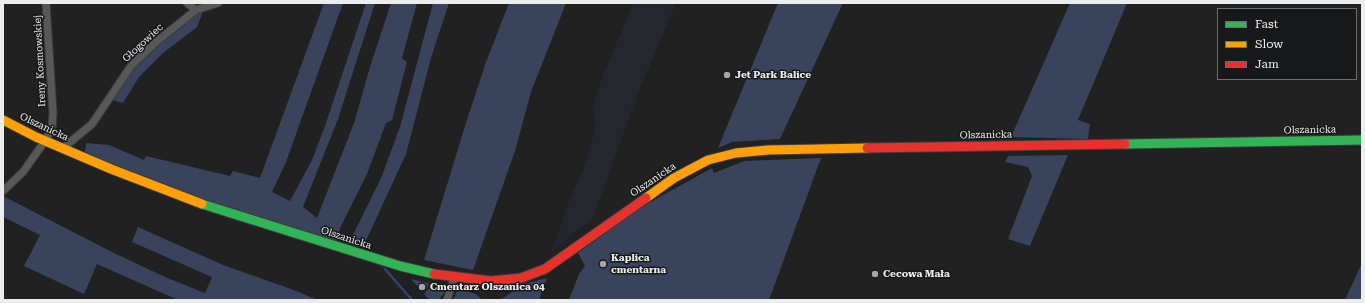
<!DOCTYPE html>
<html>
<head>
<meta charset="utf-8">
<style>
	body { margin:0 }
	#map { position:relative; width:1365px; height:303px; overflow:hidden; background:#212122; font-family:"Roboto Serif",serif }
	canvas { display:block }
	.frame { position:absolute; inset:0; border:4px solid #ecedee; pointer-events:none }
	.legend { position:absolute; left:1217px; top:8px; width:140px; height:72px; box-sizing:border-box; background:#17181a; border:1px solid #6c6d6f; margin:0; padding:5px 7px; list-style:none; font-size:12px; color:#ecedee }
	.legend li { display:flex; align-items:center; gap:8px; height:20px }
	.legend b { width:20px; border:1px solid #6c6d6f }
</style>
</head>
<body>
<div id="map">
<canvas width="1365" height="303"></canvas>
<div class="frame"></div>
<ul class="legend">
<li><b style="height:5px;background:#30b455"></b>Fast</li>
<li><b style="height:5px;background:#ff9f0a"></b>Slow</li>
<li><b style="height:5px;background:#e5322d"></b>Jam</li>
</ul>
</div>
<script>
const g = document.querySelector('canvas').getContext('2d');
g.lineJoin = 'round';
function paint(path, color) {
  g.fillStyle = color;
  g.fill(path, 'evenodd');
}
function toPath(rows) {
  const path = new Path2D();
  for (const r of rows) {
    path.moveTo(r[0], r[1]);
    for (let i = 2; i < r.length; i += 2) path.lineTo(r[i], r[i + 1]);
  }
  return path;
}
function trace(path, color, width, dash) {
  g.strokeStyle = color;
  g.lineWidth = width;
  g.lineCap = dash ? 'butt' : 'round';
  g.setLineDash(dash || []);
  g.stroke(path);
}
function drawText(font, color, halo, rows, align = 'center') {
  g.font = font + ' "Roboto Serif",serif';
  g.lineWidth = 3;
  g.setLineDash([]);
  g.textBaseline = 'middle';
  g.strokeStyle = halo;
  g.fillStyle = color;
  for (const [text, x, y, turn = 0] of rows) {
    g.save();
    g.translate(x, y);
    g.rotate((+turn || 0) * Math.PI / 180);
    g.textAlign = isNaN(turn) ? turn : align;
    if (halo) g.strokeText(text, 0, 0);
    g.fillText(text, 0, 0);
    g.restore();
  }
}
paint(toPath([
	[633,3,676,3,637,96,593,218,552,251,569,201,585,165,595,130,593,105,603,76]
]), '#24272e');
paint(toPath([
	[324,3,343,3,286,162,272,192,290,201,312,160,325,126,366,3,375,3,338,119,303,207,317,218,354,123,370,67,391,3,417,3,402,58,407,62,392,120,386,123,367,174,340,228,336,242,251,214,193,196,137,176,85,152,86,143,109,145,144,160,146,156,230,176,233,171,260,178],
	[433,3,449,3,431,58,406,154,364,245,351,239,382,176,391,151,400,127],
	[509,3,566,3,531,92,515,151,473,270,424,260,465,126,485,65],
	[778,3,843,3,780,139,732,142,718,148],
	[1070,3,1127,3,1078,120,1090,124,1088,139,1011,137],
	[192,9,203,12,197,27,163,53,139,77,123,103,112,100,126,67,150,42],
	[1068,155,1030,246,1008,239,1032,176,1028,167,1005,162,1008,156],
	[821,158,769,300,569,300,579,274,585,266,578,253,640,208,712,168,714,173,744,161],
	[3,196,114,253,165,277,205,293,212,277,132,242,138,227,223,265,291,289,318,300,178,300,97,264,84,294,24,266,40,235,3,217],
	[1362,263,1362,300,1345,300],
	[547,278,539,300,502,300,502,299,523,284],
	[411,279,429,283,428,287,426,290,421,285,418,287],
	[436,285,443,287,444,293,439,300,430,300,424,294,429,288,435,289],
	[463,289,477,295,482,300,453,300,457,291]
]), '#39435c');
trace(toPath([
	[385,269,412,300]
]), '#31426e', 2.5);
const street = toPath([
	[187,3,196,10],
	[63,148,92,124,131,66,156,42,196,10,218,3],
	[3,191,23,172,45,141,52,128,53,113,46,3],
	[447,300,454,278]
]);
const fast = toPath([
	[1125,144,1362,140],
	[202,204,400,266,434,274]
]);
const slow = toPath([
	[3,120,36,137,111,169,202,204],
	[646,198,674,178,708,160,736,153,768,150,867,148]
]);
const jam = toPath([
	[867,148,1125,144],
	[434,274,491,281,521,278,545,269,646,198]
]);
trace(street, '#3c3c3d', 9);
trace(fast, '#3c3c3d', 11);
trace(slow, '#3c3c3d', 11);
trace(jam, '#3c3c3d', 11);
trace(street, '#585859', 7);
trace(fast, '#30b455', 9);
trace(slow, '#ff9f0a', 9);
trace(jam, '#e5322d', 9);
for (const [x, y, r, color] of [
	[727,75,4,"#a5a6a7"],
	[603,264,4,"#a5a6a7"],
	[875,274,4,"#a5a6a7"],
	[422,287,4,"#a5a6a7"]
]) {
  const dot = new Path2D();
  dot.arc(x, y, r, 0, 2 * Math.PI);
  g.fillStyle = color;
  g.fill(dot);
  trace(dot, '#17181a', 1.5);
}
drawText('10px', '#ecedee', '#17181a', [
	["Głogowiec",143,43,-43],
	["Ireny Kosmowskiej",40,61,-93],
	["Olszanicka",44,127,25],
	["Olszanicka",1310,130,-1],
	["Olszanicka",986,135,-1],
	["Olszanicka",653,180,-34],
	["Olszanicka",346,238,18]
]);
drawText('bold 10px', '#ecedee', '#17181a', [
	["Jet Park Balice",735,75],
	["Kaplica",611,258],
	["cmentarna",611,270],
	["Cecowa Mała",883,274],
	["Cmentarz Olszanica 04",430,287]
], 'left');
</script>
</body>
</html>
